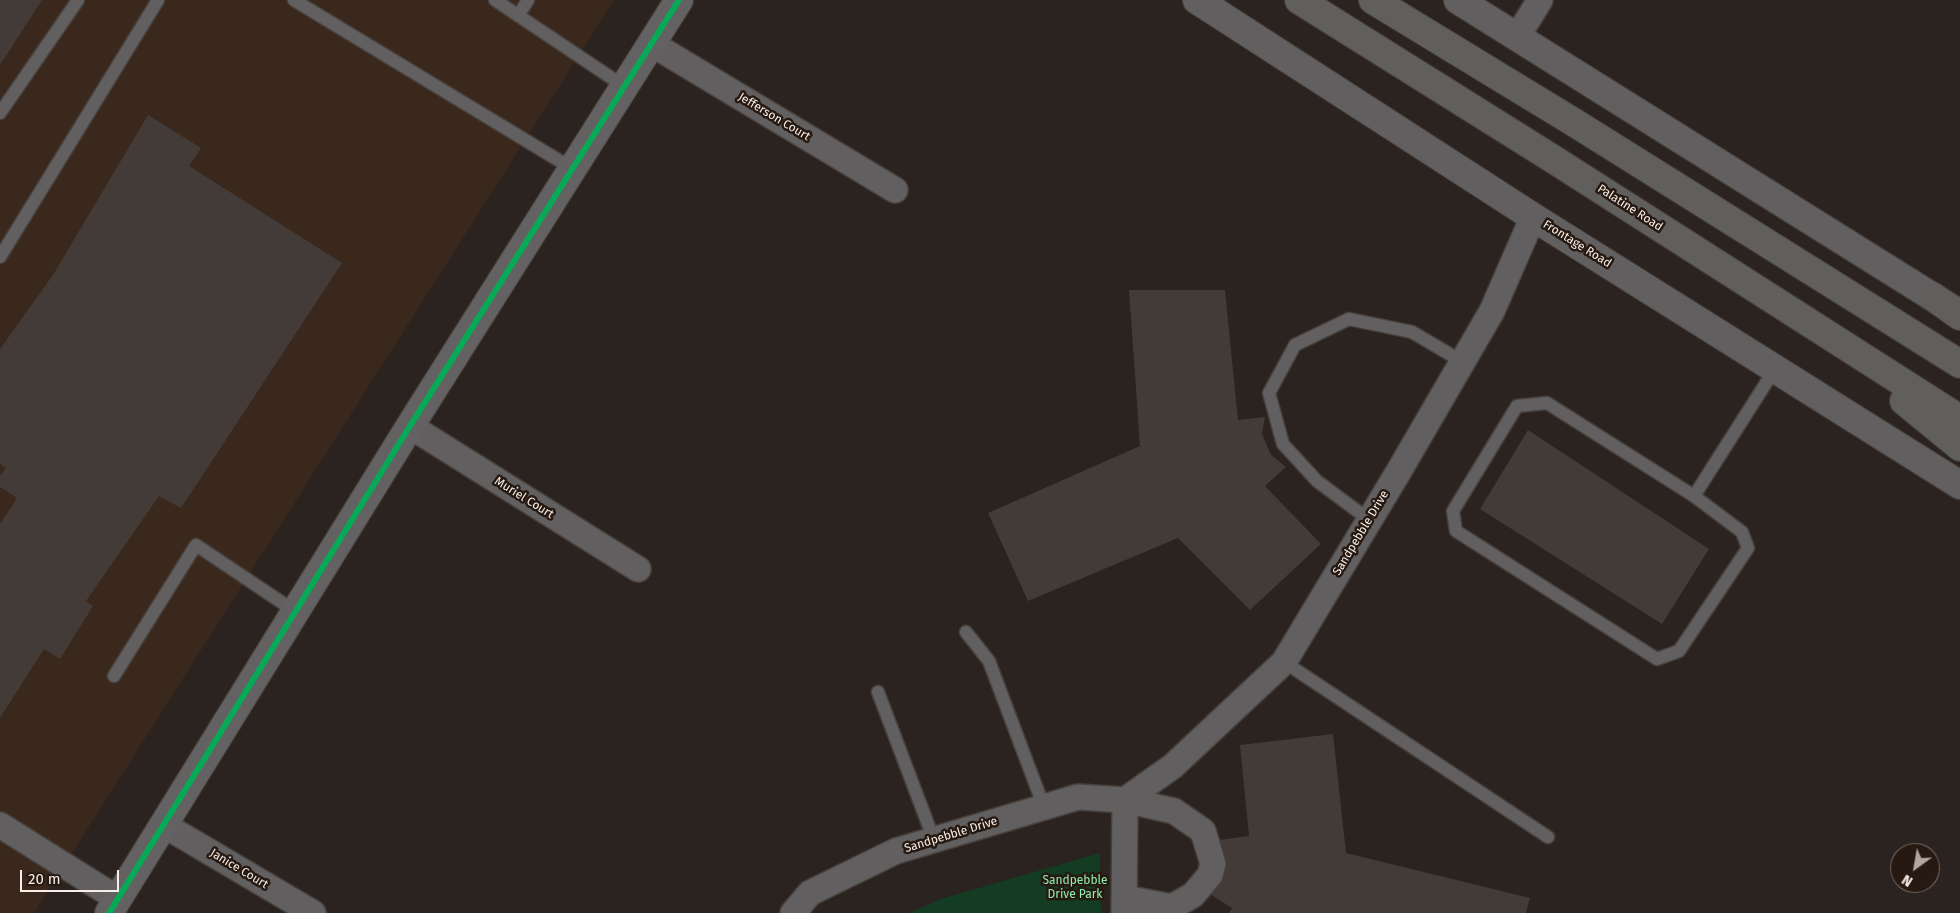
<!DOCTYPE html>
<html>
<head>
<meta charset="utf-8">
<style>
	body { margin:0 }
	#map { position:relative; width:1960px; height:913px; overflow:hidden; background:#2b231f; font-family:"Fira Sans",sans-serif }
	canvas { display:block }
	.north { position:absolute; left:1890px; top:843px; width:50px; height:50px; box-sizing:border-box; background:#261911; border:1px solid #7a6e67; border-radius:50%; rotate:212deg; font-size:14px; font-weight:700; line-height:20px; text-align:center; color:#f8eee8 }
	.north::after { content:''; display:block; margin:auto; width:18px; height:22px; background:#b0a7a2; clip-path:polygon(50% 0,100% 100%,50% 72%,0 100%) }
	.scale { position:absolute; left:20px; top:870px; width:99px; height:22px; box-sizing:border-box; border:2px solid #f8eee8; border-top:0; padding-left:6px; font-size:15px; line-height:18px; white-space:nowrap; color:#f8eee8; -webkit-text-stroke:4px #261911; paint-order:stroke }
</style>
</head>
<body>
<div id="map">
<canvas width="1960" height="913"></canvas>
<div class="north">N</div>
<div class="scale">20 m</div>
</div>
<script>
const g = document.querySelector('canvas').getContext('2d');
g.lineJoin = 'round';
function paint(path, color) {
  g.fillStyle = color;
  g.fill(path, 'evenodd');
}
function toPath(rows) {
  const path = new Path2D();
  for (const r of rows) {
    path.moveTo(r[0], r[1]);
    for (let i = 2; i < r.length; i += 2) path.lineTo(r[i], r[i + 1]);
  }
  return path;
}
function trace(path, color, width, dash) {
  g.strokeStyle = color;
  g.lineWidth = width;
  g.lineCap = dash ? 'butt' : 'round';
  g.setLineDash(dash || []);
  g.stroke(path);
}
function drawText(font, color, halo, rows, align = 'center') {
  g.font = font + ' "Fira Sans",sans-serif';
  g.lineWidth = 5;
  g.setLineDash([]);
  g.textBaseline = 'middle';
  g.strokeStyle = halo;
  g.fillStyle = color;
  for (const [text, x, y, turn = 0] of rows) {
    g.save();
    g.translate(x, y);
    g.rotate((+turn || 0) * Math.PI / 180);
    g.textAlign = isNaN(turn) ? turn : align;
    if (halo) g.strokeText(text, 0, 0);
    g.fillText(text, 0, 0);
    g.restore();
  }
}
paint(toPath([
	[0,0,614,0,34,913,0,913]
]), '#3b281d');
paint(toPath([
	[1100,853,1101,913,909,913,944,898]
]), '#133c22');
paint(toPath([
	[0,0,42,0,0,65],
	[148,115,201,148,189,166,342,263,181,508,159,496,86,601,93,606,60,659,44,649,0,718,0,524,17,498,0,487,0,476,6,468,0,464,0,349,53,275],
	[1129,290,1225,290,1238,420,1265,417,1262,434,1271,455,1286,467,1265,486,1321,544,1250,610,1178,538,1028,601,988,513,1140,446],
	[1528,430,1709,549,1662,624,1480,509],
	[1333,734,1346,853,1530,898,1526,913,1229,913,1232,908,1205,891,1224,857,1219,840,1249,836,1240,745]
]), '#423b37');
const service = toPath([
	[294,0,573,169],
	[495,0,625,87],
	[518,16,528,0],
	[0,113,78,0],
	[0,257,158,0],
	[1694,496,1742,532,1748,548,1679,651,1657,659,1456,531,1453,511,1517,406,1547,403,1694,496,1775,369],
	[1368,519,1317,481,1283,444,1269,393,1295,345,1349,319,1412,332,1463,362],
	[966,632,989,661,1044,807],
	[1284,662,1548,837],
	[114,676,196,545,296,612],
	[878,692,934,840]
]);
const minor = toPath([
	[1517,37,1540,0],
	[652,44,895,190],
	[410,426,638,569],
	[0,825,118,899],
	[164,825,313,913],
	[793,913,810,893,896,851,1078,797,1125,800,1173,766,1284,662,1399,471,1492,311,1533,217],
	[1124,913,1125,800,1174,811,1203,831,1213,864,1210,875,1193,895,1172,907,1125,898]
]);
const tertiary = toPath([
	[1197,0,1533,217,1960,485],
	[1458,0,1952,309]
]);
const secondary = toPath([
	[109,913,410,426,679,0]
]);
const trunk = toPath([
	[1299,0,1553,159,1960,419],
	[1373,0,1575,123,1960,364],
	[1932,296,1960,316],
	[1904,401,1960,447]
]);
trace(service, '#47403c', 15);
trace(minor, '#47403c', 28);
trace(tertiary, '#47403c', 30);
trace(secondary, '#47403c', 30);
trace(trunk, '#47403c', 30);
trace(service, '#615f60', 12);
trace(minor, '#615f60', 25);
trace(tertiary, '#615f60', 28);
trace(secondary, '#636162', 28);
trace(trunk, '#615e5e', 28);
trace(toPath([
	[109,913,410,426,679,0]
]), '#06aa56', 6);
drawText('12px', '#f8eee8', '#261911', [
	["Jefferson Court",774,117,31],
	["Palatine Road",1630,208,33],
	["Frontage Road",1577,244,32],
	["Muriel Court",524,498,32],
	["Sandpebble Drive",1361,533,-59],
	["Sandpebble Drive",951,835,-17],
	["Janice Court",239,869,31]
]);
drawText('12px', '#91edae', '#261911', [
	["Sandpebble",1075,881],
	["Drive Park",1075,895]
]);
</script>
</body>
</html>
